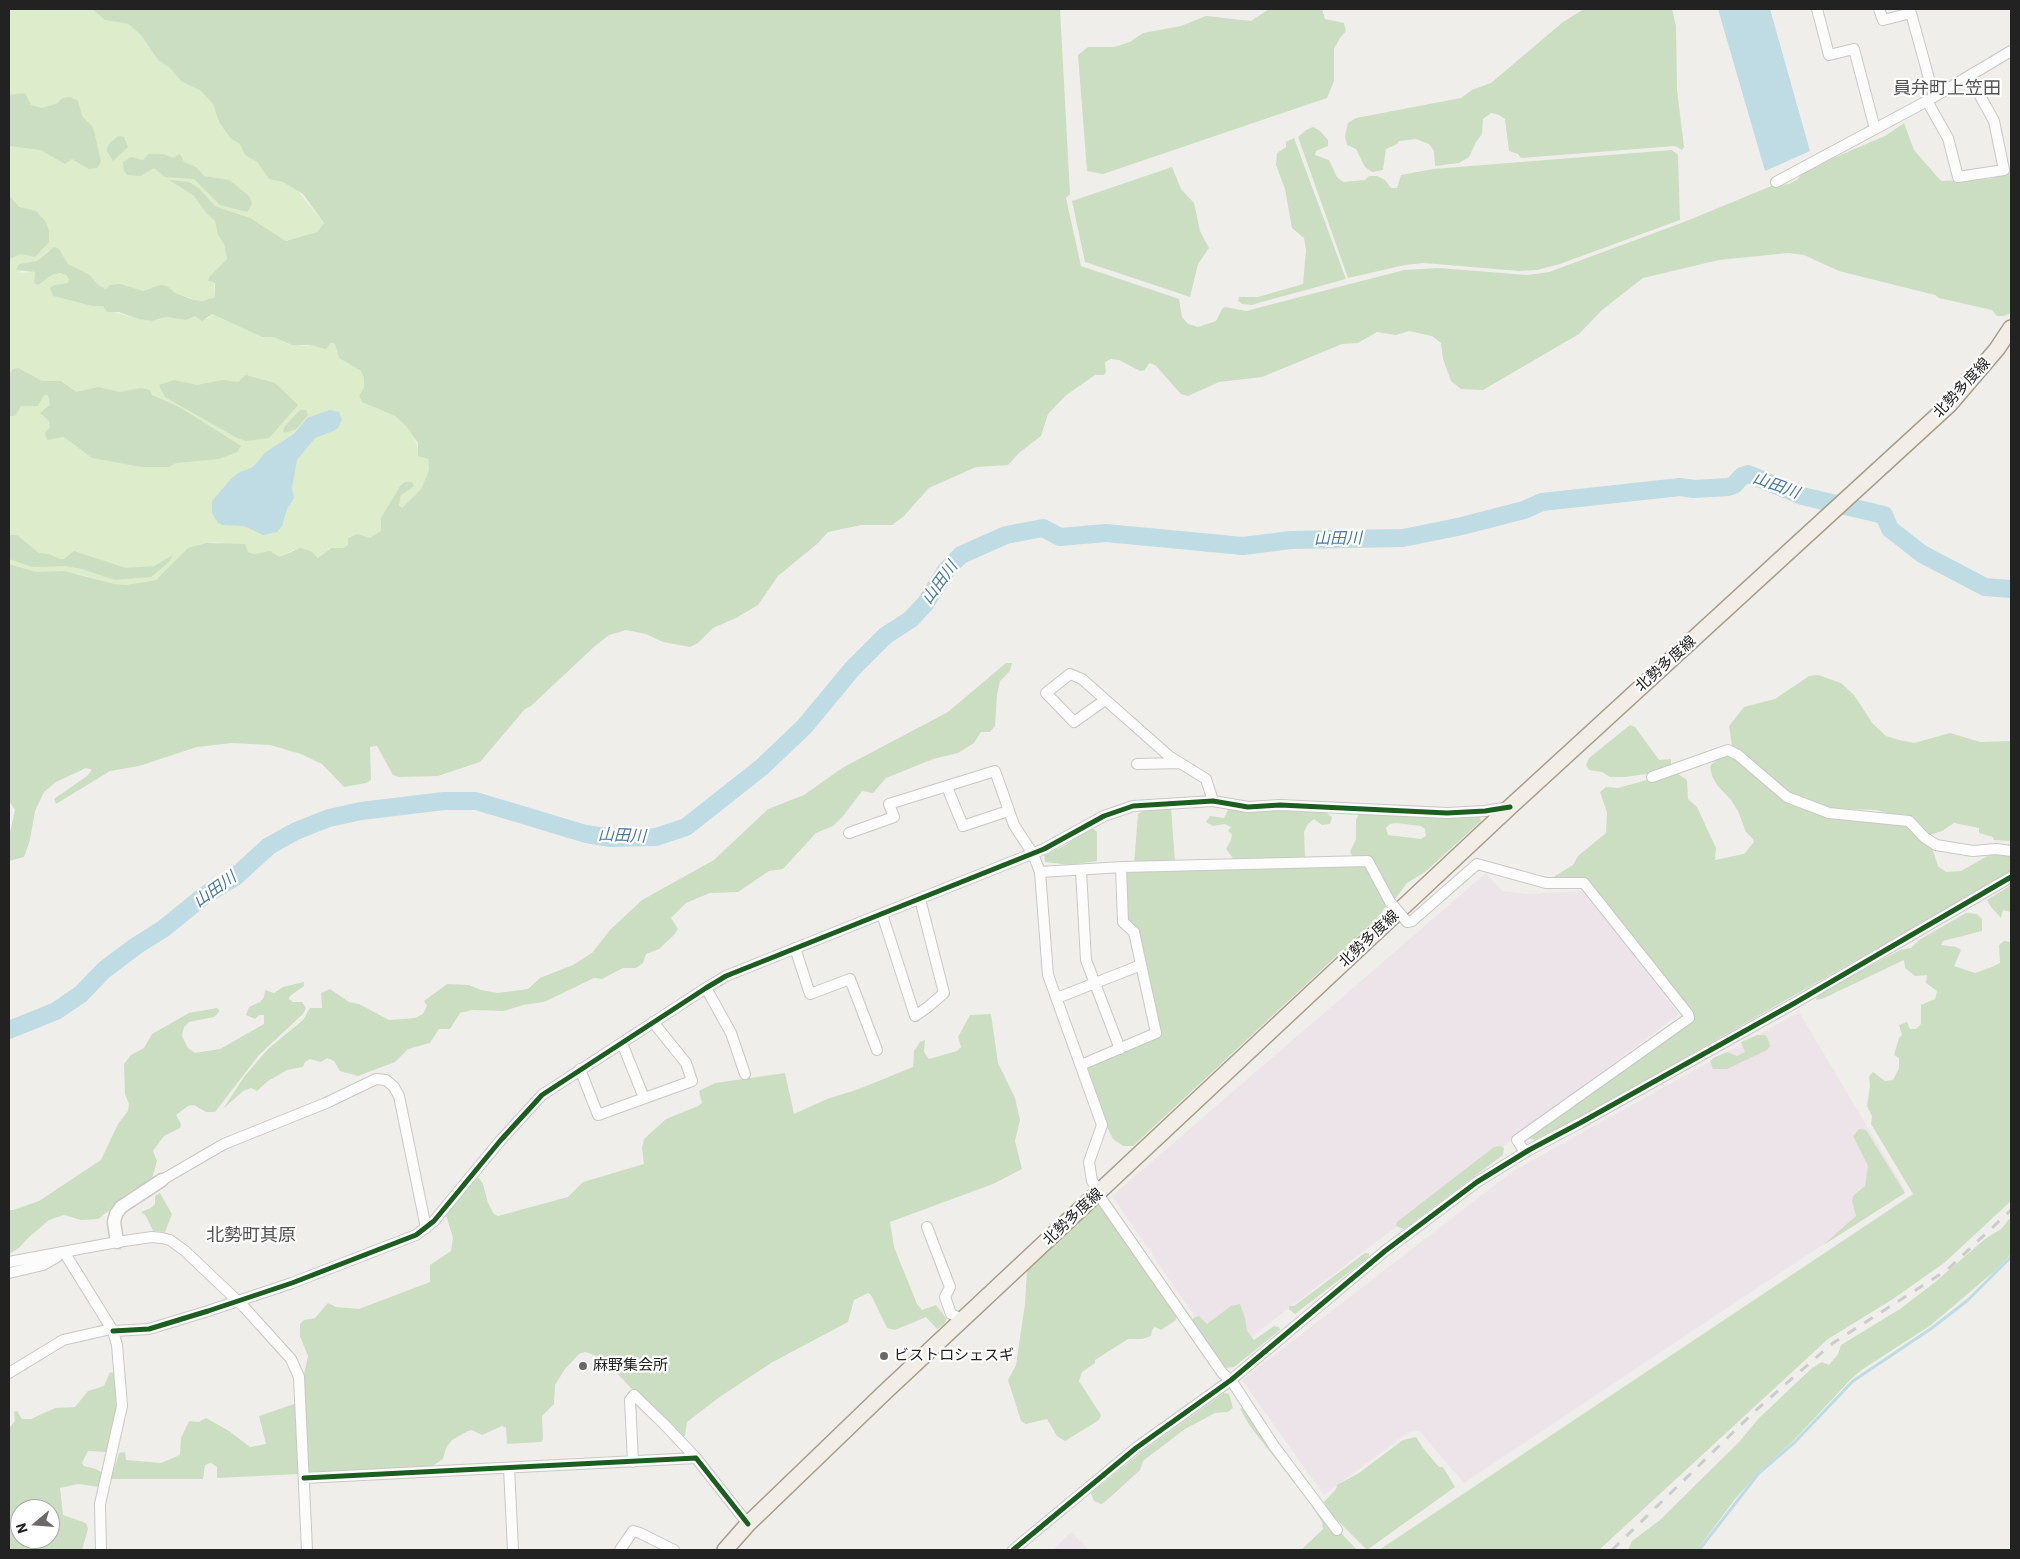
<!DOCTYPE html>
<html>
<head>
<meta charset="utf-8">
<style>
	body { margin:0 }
	#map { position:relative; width:2020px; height:1559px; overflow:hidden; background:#f0eeeb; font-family:"IBM Plex Sans",sans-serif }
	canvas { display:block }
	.frame { position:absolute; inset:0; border:10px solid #222; pointer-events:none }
	.north { position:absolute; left:10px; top:1499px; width:50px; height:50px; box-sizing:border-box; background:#fff; border:1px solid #a7a7a7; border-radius:50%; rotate:252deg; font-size:14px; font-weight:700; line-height:20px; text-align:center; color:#222 }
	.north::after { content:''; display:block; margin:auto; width:18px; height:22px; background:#6a6968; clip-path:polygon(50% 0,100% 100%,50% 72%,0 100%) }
</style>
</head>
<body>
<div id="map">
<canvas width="2020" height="1559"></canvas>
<div class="frame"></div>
<div class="north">N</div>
</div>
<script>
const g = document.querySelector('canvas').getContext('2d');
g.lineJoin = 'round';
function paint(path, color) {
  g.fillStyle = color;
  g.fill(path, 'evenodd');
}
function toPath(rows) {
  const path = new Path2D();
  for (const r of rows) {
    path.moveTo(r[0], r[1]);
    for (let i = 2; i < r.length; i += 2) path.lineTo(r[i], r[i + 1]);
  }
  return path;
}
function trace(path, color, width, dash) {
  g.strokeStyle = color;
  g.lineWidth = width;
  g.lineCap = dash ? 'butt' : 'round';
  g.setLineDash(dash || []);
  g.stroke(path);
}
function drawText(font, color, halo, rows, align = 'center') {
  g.font = font + ' "IBM Plex Sans","Noto Sans JP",sans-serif';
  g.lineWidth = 4.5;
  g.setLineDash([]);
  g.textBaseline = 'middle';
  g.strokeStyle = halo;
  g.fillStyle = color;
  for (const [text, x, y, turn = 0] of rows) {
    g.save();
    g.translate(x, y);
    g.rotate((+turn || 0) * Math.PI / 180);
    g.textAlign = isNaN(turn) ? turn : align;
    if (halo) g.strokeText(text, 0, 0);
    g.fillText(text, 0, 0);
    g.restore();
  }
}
paint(toPath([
	[1486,873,1502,891,1528,894,1584,891,1679,1014,1286,1310,1224,1359,1112,1196],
	[1799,1012,1905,1190,1464,1483,1419,1431,1409,1432,1324,1495,1242,1380,1513,1171],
	[1071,1532,1089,1550,1053,1550]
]), '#ede4e9');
paint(toPath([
	[9,9,92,9,105,20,128,24,141,35,158,60,171,69,181,81,201,91,213,104,219,122,230,138,241,144,245,155,257,162,269,179,283,182,296,189,324,223,317,232,286,241,250,218,215,206,199,188,189,182,179,185,194,196,206,213,215,221,218,235,224,244,227,259,209,277,208,281,214,283,215,297,202,301,151,288,142,291,130,288,106,289,98,285,90,275,68,264,59,249,47,251,37,261,19,264,20,273,35,272,34,283,52,275,60,273,66,275,69,280,67,283,54,285,53,296,92,306,103,306,110,311,139,319,152,321,166,317,186,320,195,316,208,319,212,314,262,337,274,336,302,346,335,344,339,358,361,371,364,378,364,387,359,396,362,402,395,416,406,426,413,434,419,451,428,459,429,470,421,489,402,508,399,505,401,495,404,492,400,486,381,518,382,531,374,537,364,538,357,534,348,537,348,546,344,549,330,548,318,558,311,551,293,550,280,557,274,553,255,554,217,542,206,543,197,545,155,580,126,585,115,584,79,574,36,572,9,564]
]), '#ddeccb');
paint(toPath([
	[92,9,1060,9,1070,194,1066,198,1081,266,1179,299,1182,317,1188,324,1198,327,1216,321,1222,309,1225,307,1246,311,1404,270,1439,268,1527,275,1549,272,1684,222,1774,185,1789,184,1798,179,1803,171,1885,136,1904,123,1914,150,1941,181,1990,179,2011,172,2011,313,2004,316,1997,316,1992,310,1939,298,1935,295,1839,271,1804,255,1788,253,1719,260,1643,278,1602,310,1579,334,1483,390,1461,389,1451,381,1443,359,1441,343,1432,336,1409,331,1396,335,1377,332,1358,343,1342,344,1262,377,1219,382,1188,396,1181,394,1155,365,1149,363,1145,370,1140,371,1119,360,1111,359,1105,362,1106,372,1104,375,1095,375,1065,396,1048,414,1041,436,1019,453,1008,465,976,467,929,488,903,517,892,525,861,525,828,532,817,544,778,576,758,605,736,618,713,628,698,643,690,647,663,642,646,634,626,630,609,635,595,646,531,706,525,709,480,762,438,776,399,777,393,775,377,746,370,747,371,780,366,783,344,787,322,764,301,754,270,745,232,743,197,747,139,766,110,771,56,804,54,799,87,776,92,770,86,768,56,782,44,792,35,811,30,840,24,857,9,861,9,837,15,810,9,801,9,564,36,572,64,571,115,584,126,585,156,580,188,548,206,543,245,544,248,552,255,554,270,551,280,557,300,548,311,551,318,558,331,548,344,548,348,545,348,538,357,534,370,538,381,531,381,518,400,486,405,482,412,482,414,486,401,495,399,505,402,508,421,489,429,470,428,459,418,456,418,443,406,426,395,416,362,402,359,396,364,387,364,378,361,371,339,358,335,344,331,343,326,349,310,345,292,345,274,337,262,337,212,314,202,321,195,316,186,320,166,317,152,321,139,319,119,312,107,312,103,306,92,306,53,296,50,288,54,285,67,283,69,280,66,275,60,273,52,275,38,285,34,283,35,272,16,270,19,264,37,261,54,247,59,249,68,264,90,275,98,285,106,289,110,285,120,284,143,291,160,285,167,286,175,293,191,299,202,301,215,297,215,283,208,281,209,277,227,259,224,244,218,235,215,221,206,213,194,196,169,180,189,182,199,188,215,206,250,218,286,241,317,232,324,223,303,194,283,182,269,179,257,162,245,155,240,144,230,138,219,122,213,104,201,91,181,81,171,69,158,60,141,35,128,24,105,20],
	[1269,9,1322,9,1325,19,1344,23,1346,31,1340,38,1334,49,1334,81,1327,98,1103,174,1087,171,1078,55,1088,47,1114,47,1130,42,1143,33,1181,26,1206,16,1251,21],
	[1584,9,1672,9,1676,26,1677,90,1684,147,1682,150,1675,146,1521,158,1518,154,1509,151,1505,119,1499,115,1491,113,1483,119,1482,134,1476,142,1469,157,1459,163,1435,166,1434,151,1429,144,1416,139,1399,141,1397,144,1386,149,1383,170,1372,172,1365,167,1356,149,1347,145,1345,136,1348,123,1356,118,1461,98,1472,90,1491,83,1563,22],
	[25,93,31,105,42,108,56,104,63,98,70,97,78,101,82,116,93,127,101,162,97,168,89,169,72,159,65,164,41,150,9,146,9,95],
	[1313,127,1320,131,1328,140,1328,146,1316,151,1315,155,1329,160,1337,177,1343,182,1365,180,1369,176,1377,176,1385,180,1391,188,1397,188,1401,175,1433,169,1672,150,1678,155,1680,220,1560,264,1537,270,1519,271,1424,263,1405,265,1348,278,1298,137,1306,130],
	[118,136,124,137,128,147,113,161,107,151,108,145],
	[1294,138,1346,279,1251,305,1242,304,1238,301,1239,297,1258,297,1303,284,1306,250,1304,238,1292,228,1285,189,1276,165,1277,153,1286,147,1286,142],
	[148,154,163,154,173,158,180,154,184,162,196,167,204,176,229,180,249,196,252,204,247,212,220,205,194,179,165,177,154,168,141,176,127,175,124,171,123,162,131,157,143,160],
	[1172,167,1181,189,1194,203,1200,231,1209,248,1198,264,1190,297,1085,262,1072,201],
	[9,195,19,207,36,211,46,222,49,231,49,242,35,257,21,254,9,259],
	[18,368,42,381,61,381,76,392,98,387,120,392,141,388,150,390,152,395,181,408,241,446,237,452,219,459,176,463,169,467,142,467,92,458,64,437,47,440,45,433,50,428,49,421,40,413,50,405,48,395,44,395,38,406,21,406,15,416,9,416,9,375,13,369],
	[246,375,275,383,298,405,269,438,246,441,237,438,165,397,159,385,174,380,197,385,223,380,238,382],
	[300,410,306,410,308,415,296,429,285,433,283,431,285,426],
	[9,535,17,535,39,553,49,554,59,559,64,559,74,551,126,568,154,566,173,555,169,562,151,577,115,580,82,569,65,566,32,567,9,559],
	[1006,663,1012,663,1010,671,1000,681,997,695,995,726,990,732,981,732,974,743,958,753,933,759,886,778,873,793,862,791,844,815,833,826,816,833,783,869,769,871,738,892,710,893,686,903,671,918,678,929,674,935,659,949,646,954,643,963,636,968,623,968,602,979,594,978,544,1002,523,1005,504,1011,472,1010,460,1013,450,1029,439,1029,430,1043,408,1049,395,1062,358,1076,340,1071,334,1061,327,1058,321,1062,310,1059,305,1062,303,1067,287,1070,268,1081,257,1091,251,1088,243,1091,223,1109,244,1077,268,1049,303,1020,310,1008,322,1008,321,993,330,989,349,1002,359,1004,389,1020,415,1018,423,1014,427,1006,424,1001,447,984,469,985,481,990,498,993,528,989,540,978,573,965,592,953,610,930,642,900,714,860,768,809,804,795,842,768,948,712],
	[1818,675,1841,683,1854,695,1873,724,1886,736,1899,740,1914,743,1950,733,1980,742,2011,741,2011,841,1994,840,1993,837,1979,833,1979,828,1954,823,1942,831,1930,835,1913,820,1876,810,1824,808,1788,793,1737,751,1732,746,1729,726,1744,707,1775,699,1809,676],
	[1630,725,1635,727,1659,760,1671,759,1671,765,1653,773,1625,777,1610,777,1602,772,1589,770,1586,765,1589,758],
	[1731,754,1798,805,1910,826,1932,847,1938,866,1946,872,1961,871,1991,854,2011,856,2011,872,1577,1119,1536,1140,1531,1139,1526,1136,1693,1019,1585,881,1553,880,1555,876,1573,865,1578,856,1606,833,1607,812,1600,792,1606,787,1618,788,1675,772,1687,780,1688,799,1697,807,1716,848,1715,860,1744,854,1754,842,1753,839,1746,832,1738,811,1731,800,1717,785,1712,776,1710,766,1721,755],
	[1168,807,1171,808,1175,861,1134,864,1138,814,1143,811],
	[1229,808,1325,812,1332,817,1330,824,1322,825,1314,819,1308,824,1304,832,1305,858,1235,861,1226,849,1231,840,1232,834,1228,831,1231,827,1225,824,1213,826,1206,822,1210,816,1224,818],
	[1365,812,1475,817,1480,817,1481,821,1425,872,1407,883,1396,898,1391,898,1374,864,1353,857,1350,852,1356,839,1356,820,1359,814],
	[1396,823,1421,826,1425,829,1426,836,1421,839,1388,835,1386,828,1390,824],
	[1091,827,1097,832,1097,861,1070,865,1045,862,1044,855,1064,846],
	[1364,864,1387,905,1376,919,1133,1146,1123,1146,1113,1139,1106,1125,1087,1070,1088,1066,1160,1035,1126,919,1124,870],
	[2011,885,2011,912,2003,910,2001,918,1991,907,1987,900],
	[1966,913,1977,914,1982,919,1982,931,1943,941,1941,945,1956,947,1961,950,1954,966,1975,973,1992,967,2000,963,1999,945,2004,941,2011,942,2011,1201,1944,1263,1893,1299,1828,1339,1599,1550,1379,1550,1913,1194,1871,1124,1872,1116,1867,1106,1870,1086,1869,1076,1873,1072,1885,1081,1893,1080,1899,1068,1899,1058,1894,1055,1899,1038,1902,1035,1899,1025,1907,1022,1910,1029,1916,1029,1921,1024,1921,1005,1935,999,1937,991,1926,983,1927,975,1915,976,1905,968,1904,960,1822,999,1816,1000,1818,994,1900,950,1911,948,1919,940],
	[304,982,304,986,290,996,289,999,293,1002,302,1002,306,1008,303,1014,259,1055,215,1112,206,1112,194,1105,188,1106,176,1115,181,1124,180,1128,164,1136,153,1151,157,1161,152,1179,98,1219,81,1220,64,1215,49,1220,28,1238,19,1248,9,1254,9,1210,13,1210,39,1201,101,1160,118,1124,128,1111,129,1104,125,1094,124,1064,131,1055,144,1048,152,1034,189,1013,217,1008,220,1011,214,1017,189,1022,184,1027,182,1036,188,1048,195,1053,220,1049,264,1024,264,1015,259,1015,255,1019,246,1015,249,1007,260,1002,264,997,265,990,274,993,283,987],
	[991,1014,998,1063,1015,1098,1020,1120,1015,1141,1022,1169,993,1184,890,1222,894,1247,917,1304,922,1310,936,1305,947,1319,944,1324,937,1329,926,1317,895,1330,887,1328,871,1295,868,1293,854,1300,848,1322,771,1363,721,1396,687,1422,685,1436,678,1437,607,1363,600,1357,585,1352,579,1354,565,1369,555,1385,554,1404,542,1416,543,1439,541,1442,507,1444,506,1428,502,1426,482,1435,472,1430,468,1431,452,1440,446,1448,443,1459,428,1469,311,1475,308,1471,303,1379,308,1356,300,1336,300,1324,304,1320,315,1318,328,1303,336,1307,359,1309,430,1282,430,1265,451,1251,453,1238,446,1215,474,1179,479,1178,483,1184,488,1203,494,1214,498,1216,568,1197,583,1182,644,1164,642,1148,644,1139,666,1119,698,1106,702,1103,699,1091,715,1083,785,1073,794,1114,827,1099,859,1089,913,1067,914,1051,920,1042,925,1040,924,1052,929,1059,957,1051,961,1047,958,1037,970,1015],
	[1757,1035,1765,1035,1768,1039,1770,1046,1767,1050,1727,1069,1713,1069,1710,1061,1713,1058,1727,1052,1737,1056,1745,1052,1741,1042],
	[1859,1129,1866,1130,1905,1193,1822,1246,1856,1216,1852,1201,1853,1196,1865,1186,1868,1166,1853,1136],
	[1501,1146,1504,1148,1503,1155,1404,1229,1396,1226,1397,1222,1494,1147],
	[160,1193,172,1214,165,1232,153,1231,146,1216,141,1212,151,1208,155,1204,155,1196],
	[1098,1202,1177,1314,1176,1320,1161,1330,1155,1327,1152,1330,1151,1336,1142,1339,1128,1339,1095,1360,1095,1363,1082,1372,1079,1381,1101,1415,1099,1420,1065,1441,1057,1436,1047,1419,1026,1424,1021,1421,1008,1380,1016,1365,1025,1304,1027,1270],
	[2011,1217,2011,1254,1997,1269,1931,1325,1863,1369,1851,1379,1795,1439,1760,1471,1735,1499,1697,1550,1628,1550,1632,1541,1660,1520,1739,1442,1759,1418,1812,1368,1822,1362,1829,1365,1838,1354,1841,1345,1900,1309,1934,1283,1985,1239,2001,1229],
	[1365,1253,1369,1253,1369,1257,1295,1314,1289,1309,1289,1306,1294,1306],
	[1240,1304,1245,1318,1247,1331,1254,1340,1274,1326,1279,1327,1280,1330,1234,1367,1226,1368,1222,1367,1192,1322,1193,1318,1199,1316,1207,1324,1231,1306],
	[110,1372,116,1374,119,1407,107,1452,88,1451,82,1463,84,1466,96,1469,103,1473,99,1487,78,1484,60,1488,63,1515,86,1523,88,1529,82,1550,9,1550,9,1428,15,1421,14,1412,17,1411,22,1419,31,1419,55,1408,75,1407,88,1391,104,1386],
	[20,1509,50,1509,50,1539,20,1539],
	[1224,1393,1229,1394,1233,1408,1228,1412,1215,1413,1185,1429,1143,1461,1140,1470,1105,1502,1101,1504,1094,1501,1091,1493,1143,1451],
	[294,1404,296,1406,299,1474,217,1478,217,1467,211,1463,205,1465,203,1479,111,1479,119,1453,125,1452,126,1460,161,1463,180,1455,181,1438,189,1421,199,1422,206,1418,229,1431,250,1447,266,1444,259,1416],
	[1244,1406,1307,1495,1305,1496,1298,1488,1250,1426,1240,1409],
	[1416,1437,1423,1448,1439,1467,1443,1467,1455,1487,1367,1550,1332,1515,1324,1502,1336,1489,1337,1485,1359,1473,1403,1440],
	[1311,1505,1315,1505,1357,1550,1301,1550,1323,1529,1322,1522]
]), '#cbdec1');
paint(toPath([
	[1718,9,1770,9,1810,151,1765,171],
	[330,410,339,412,342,420,338,428,333,431,315,438,297,460,292,488,294,498,287,509,282,526,277,532,263,535,244,526,223,525,218,523,212,513,212,501,231,479,238,473,253,467,266,452,294,434,307,418]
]), '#bfdbe3');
trace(toPath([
	[1699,1550,1759,1473,1795,1442,1853,1381,1932,1328,1968,1300,2011,1257]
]), '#bfdbe3', 3);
trace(toPath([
	[9,1030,56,1011,81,994,104,970,136,946,163,929,205,895,235,877,269,846,296,831,329,818,361,811,444,801,476,801,586,834,611,838,656,837,686,827,762,767,804,727,853,668,885,636,911,619,925,604,947,569,961,555,1006,535,1043,528,1060,537,1106,533,1243,546,1291,540,1403,538,1462,526,1524,510,1542,502,1680,487,1694,489,1728,487,1734,485,1742,476,1748,474,1802,496,1884,515,1890,529,1922,554,1985,587,2011,589]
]), '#bfdbe3', 18);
const minor = toPath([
	[1817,9,1829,55,1854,49,1875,129],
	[1879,9,1883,20,1911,13,1934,97],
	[1927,101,1948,138,1958,177,2004,170,1994,121,1969,76],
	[1776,182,1927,101,2011,51],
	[1105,700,1074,722,1046,693,1070,674,1082,679,1169,756,1206,779,1213,801],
	[1137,764,1180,763],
	[1652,777,1728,750,1738,755,1787,797,1829,813,1909,821,1924,837,1936,845,1973,851,1996,849,2011,851],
	[947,787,963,826,1008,811],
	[849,833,894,817,889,804,995,771,1014,825,1033,854,1040,872,1123,867,1368,861,1390,902],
	[1081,871,1086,960,1120,1049],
	[1040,872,1048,975,1102,1125,1089,1162,1092,1181,1100,1192],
	[882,914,915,1016,928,1007,944,993,920,899],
	[1403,917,1407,922,1412,921,1477,864,1546,883,1584,883,1688,1014,1689,1018,1517,1140,1525,1152],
	[795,948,810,994,850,979,877,1050],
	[706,988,731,1033,745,1074],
	[1057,998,1141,965],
	[622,1043,644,1098],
	[1081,1065,1156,1033,1134,932,1123,922,1121,868],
	[580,1069,598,1115,692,1081,686,1063,653,1022],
	[162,1180,224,1144,326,1103,376,1079,386,1080,394,1087,399,1096,426,1228],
	[1098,1194,1223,1374,1231,1380,1274,1446,1337,1530],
	[927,1227,950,1287,945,1297,951,1314,963,1319],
	[64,1252,113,1331,117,1345,122,1406,100,1504,101,1550],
	[9,1262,117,1242,152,1237,162,1238,170,1240,185,1251,244,1307,291,1359,299,1377,307,1550],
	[9,1273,43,1265,57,1257],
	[113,1331,149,1329,208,1311,292,1283,416,1235,434,1221,500,1141,542,1095,706,988,726,976,1044,849,1104,816,1133,806,1213,801,1248,807,1280,805,1447,813,1485,811,1509,807],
	[9,1373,63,1340,111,1329],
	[633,1462,630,1400,634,1395,664,1424,696,1458],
	[509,1468,513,1550],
	[304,1478,696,1458,748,1524],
	[620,1550,633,1531,640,1533,674,1550],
	[1013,1550,1136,1448,1231,1380,1385,1251,1477,1182,1529,1150,1580,1123,1793,1004,2011,877]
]);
const tertiary = toPath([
	[117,1242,114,1222,116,1214,121,1207,162,1180]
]);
const primary = toPath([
	[725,1550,748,1524,884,1393,1510,807,1950,404,1997,349,2011,328]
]);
trace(minor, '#c9c8c7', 12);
trace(tertiary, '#c9c8c7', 15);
trace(primary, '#a79c86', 18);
trace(minor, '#fdfcfc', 10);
trace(tertiary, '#fdfcfc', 12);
trace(primary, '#f3ede7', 15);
trace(toPath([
	[1612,1550,1754,1412,1796,1375,1833,1343,1947,1270,2011,1210]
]), '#ccc', 3, [10, 10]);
const minorBridge = toPath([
	[1390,902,1403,917]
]);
trace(minorBridge, '#c9c8c7', 12, []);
trace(minorBridge, '#fdfcfc', 10);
trace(toPath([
	[113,1331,149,1329,208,1311,292,1283,416,1235,434,1221,500,1141,542,1095,706,988,726,976,1044,849,1104,816,1133,806,1213,801,1248,807,1280,805,1447,813,1485,811,1510,807],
	[304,1478,696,1458,748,1524],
	[1013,1550,1136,1448,1231,1380,1385,1251,1477,1182,1529,1150,1580,1123,1793,1004,2011,877]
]), '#1b5e20', 5);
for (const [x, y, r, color] of [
	[884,1356,5,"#6a6968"],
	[583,1366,5,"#6a6968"]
]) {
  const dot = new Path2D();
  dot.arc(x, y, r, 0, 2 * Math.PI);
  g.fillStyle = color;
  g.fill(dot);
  trace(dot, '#fff', 2);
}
drawText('15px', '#222', '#fff', [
	["北勢多度線",1962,388,-47],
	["北勢多度線",1666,664,-42],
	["北勢多度線",1369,939,-43],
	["北勢多度線",1073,1217,-43]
]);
drawText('15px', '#222', '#fff', [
	["ビストロシェスギ",894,1356],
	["麻野集会所",593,1366]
], 'left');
drawText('italic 16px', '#4a7aab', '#fff', [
	["山田川",1776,486,20],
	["山田川",1338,539,-1],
	["山田川",940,583,-54],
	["山田川",622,836,2],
	["山田川",215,890,-36]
]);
drawText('18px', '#555', '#fff', [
	["員弁町上笠田",1947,89],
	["北勢町其原",251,1236]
]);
</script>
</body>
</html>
